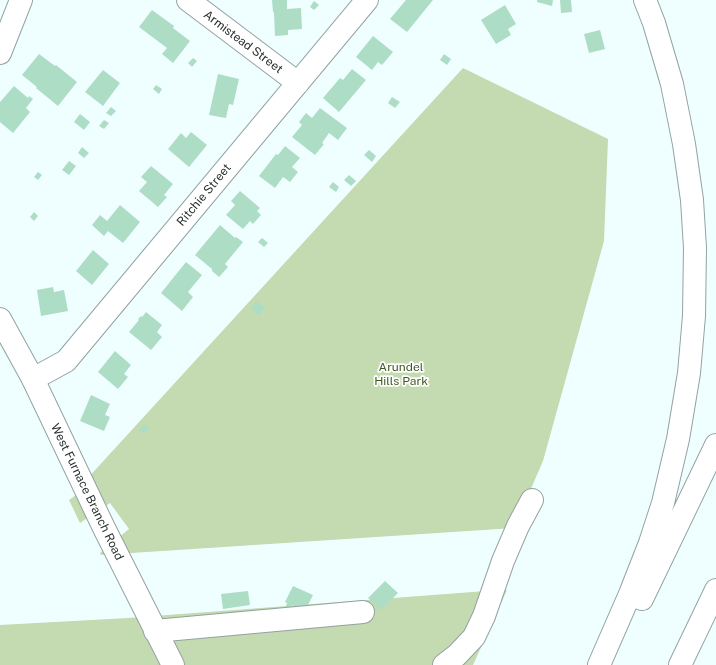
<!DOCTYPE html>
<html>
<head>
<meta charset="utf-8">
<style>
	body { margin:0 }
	canvas { display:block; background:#efffff }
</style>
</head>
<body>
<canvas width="716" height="665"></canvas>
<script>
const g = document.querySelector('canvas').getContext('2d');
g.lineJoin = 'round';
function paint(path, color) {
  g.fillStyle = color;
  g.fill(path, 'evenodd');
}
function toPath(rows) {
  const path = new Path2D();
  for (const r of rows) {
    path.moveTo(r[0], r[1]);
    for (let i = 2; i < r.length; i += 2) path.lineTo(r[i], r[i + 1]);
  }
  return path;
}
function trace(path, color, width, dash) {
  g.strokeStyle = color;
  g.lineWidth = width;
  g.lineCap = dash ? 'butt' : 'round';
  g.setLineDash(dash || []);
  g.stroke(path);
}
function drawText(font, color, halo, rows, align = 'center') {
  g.font = font + ' "Public Sans",sans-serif';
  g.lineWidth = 3.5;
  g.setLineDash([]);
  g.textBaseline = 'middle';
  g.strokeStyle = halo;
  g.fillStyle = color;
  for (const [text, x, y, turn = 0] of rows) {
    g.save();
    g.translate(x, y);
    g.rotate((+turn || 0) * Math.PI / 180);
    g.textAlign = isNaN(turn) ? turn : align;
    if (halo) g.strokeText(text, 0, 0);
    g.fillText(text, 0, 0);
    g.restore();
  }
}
paint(toPath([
	[463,68,608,139,604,241,543,461,514,528,101,555,100,553,129,529,110,503,80,523,69,500,76,495,75,492],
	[507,590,473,665,0,665,0,625,128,618,486,591,486,593]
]), '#c4dab1');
paint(toPath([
	[272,0,287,0,287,9,301,8,302,29,288,30,288,35,275,36,274,12,273,12],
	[406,0,433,0,407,32,390,19],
	[537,0,553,0,552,6,537,2],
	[560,0,571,0,572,12,561,13],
	[314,1,319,5,314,10,310,7],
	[505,5,516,24,508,29,511,35,496,44,481,20],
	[152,10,174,26,173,28,190,41,173,63,162,54,167,48,139,27],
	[600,30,605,49,589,53,584,34],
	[373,36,393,52,382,65,378,62,372,70,356,57],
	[39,54,55,66,56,65,77,82,58,106,36,88,37,87,22,75],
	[444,54,451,59,447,65,440,60],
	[193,58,197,61,192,67,188,63],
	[352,69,366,80,339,112,323,98,340,78,343,80],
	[103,70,120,83,103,106,85,92],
	[218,74,239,79,233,105,229,104,226,118,209,115],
	[156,85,162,89,159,94,153,89],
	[14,86,28,98,29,96,33,99,26,108,30,112,13,133,0,122,0,102],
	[392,97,400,102,395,108,388,103],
	[111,107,116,111,111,116,106,113],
	[320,108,347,128,338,140,329,133,322,143,324,144,315,155,292,137,302,125,299,122,306,113,312,118],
	[80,114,90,122,84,130,74,122],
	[104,120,109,123,104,129,99,126],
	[191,132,207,145,189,167,168,149,181,133,186,138],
	[285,146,300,158,292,167,298,172,290,182,283,177,275,188,259,176,276,154,278,155],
	[82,147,89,153,84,158,78,153],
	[369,150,376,156,372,162,364,155],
	[69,161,76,166,69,175,62,170],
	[151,166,173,184,164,195,167,197,158,207,139,191,147,182,141,177],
	[38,172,42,175,38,180,34,177],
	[349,175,356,181,351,186,344,180],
	[333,182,339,187,336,192,329,187],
	[240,191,260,208,257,211,261,215,253,224,250,221,243,229,226,215,235,205,231,201],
	[120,205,140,222,123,243,108,231,104,236,92,225,100,215,107,221],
	[34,212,38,216,34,221,30,217],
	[220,225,235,238,236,237,243,242,225,264,228,267,219,277,212,271,212,269,195,255],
	[262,238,268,243,264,247,258,242],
	[93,250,109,264,92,285,76,271],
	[186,262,202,275,188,292,193,297,182,311,161,293],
	[53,287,54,292,64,290,68,311,41,316,37,290],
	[256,301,265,308,259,315,251,308],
	[146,312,162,325,157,332,162,337,151,350,129,332,139,320,138,319,141,316,142,317],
	[115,351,131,365,124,374,128,377,118,389,98,372],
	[91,395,110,404,105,415,110,417,104,431,80,421],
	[143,424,149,428,145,434,139,430],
	[385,581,398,593,381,610,368,598],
	[293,586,313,595,305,611,292,605,291,608,286,606,287,603,285,602],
	[248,591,250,605,223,609,221,594]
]), '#adddc5');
const minor = toPath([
	[188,0,298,83],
	[0,53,21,0],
	[33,379,66,361,367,0],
	[155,631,363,612],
	[444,665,457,655,474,637,484,616,503,561,518,526,532,500]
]);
const major = toPath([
	[0,319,33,379,104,528,173,665]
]);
const highway = toPath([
	[642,599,716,445],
	[599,665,630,594,650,543,663,503,678,439,689,373,694,316,695,248,692,200,684,144,672,84,654,23,645,0],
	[680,665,716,590]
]);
trace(minor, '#93a2a2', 24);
trace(major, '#93a2a2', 24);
trace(highway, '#93a2a2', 24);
trace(minor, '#fff', 22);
trace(major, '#fff', 22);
trace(highway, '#fff', 22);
drawText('12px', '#282e2e', '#fff', [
	["Armistead Street",243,42,37],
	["Ritchie Street",204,195,-50],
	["West Furnace Branch Road",87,492,64]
]);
drawText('12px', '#3e581e', '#fff', [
	["Arundel",401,367],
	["Hills Park",401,381]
]);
</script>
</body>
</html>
